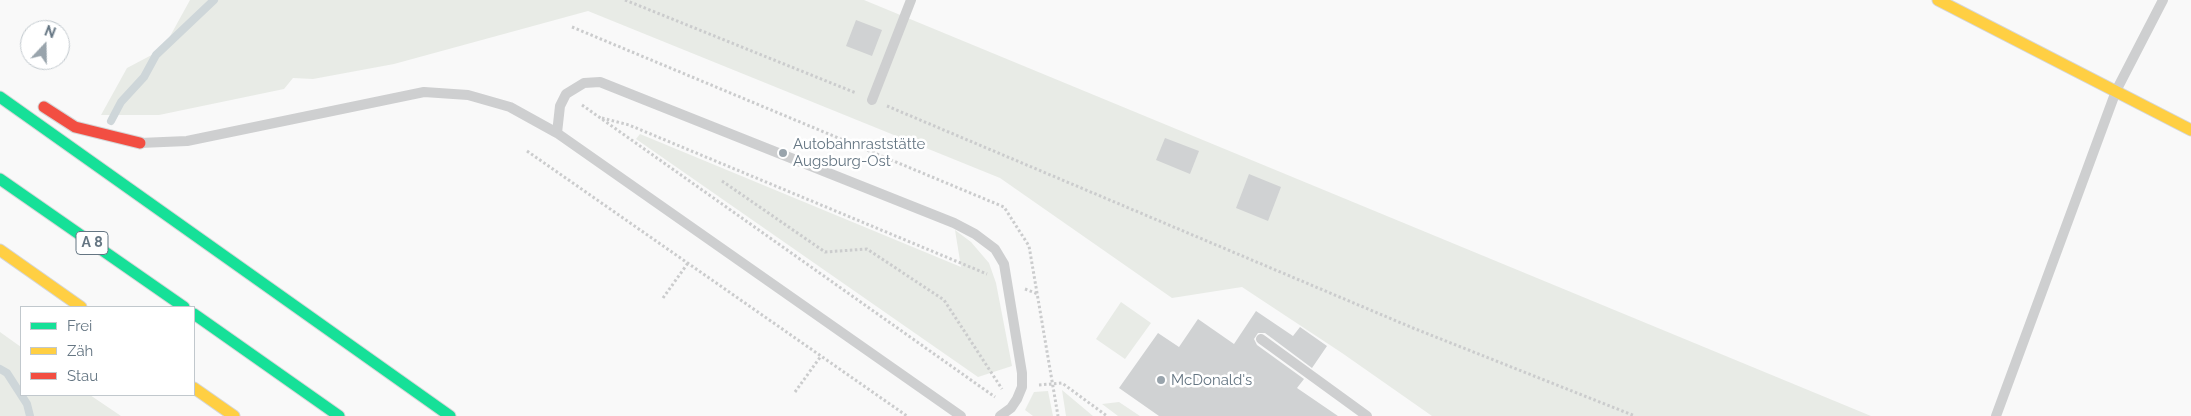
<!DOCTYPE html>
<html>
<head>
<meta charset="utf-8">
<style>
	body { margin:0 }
	#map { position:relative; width:2191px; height:416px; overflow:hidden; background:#f9f9f9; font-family:Raleway,sans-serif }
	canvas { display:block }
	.legend { position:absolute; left:20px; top:306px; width:175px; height:90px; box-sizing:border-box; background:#fff; border:1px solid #c1c8cd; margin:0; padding:6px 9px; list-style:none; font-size:15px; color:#657683 }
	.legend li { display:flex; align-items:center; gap:10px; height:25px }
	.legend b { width:25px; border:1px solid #c1c8cd }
	.north { position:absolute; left:20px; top:20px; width:50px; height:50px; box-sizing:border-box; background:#fff; border:1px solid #c1c8cd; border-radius:50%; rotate:21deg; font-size:14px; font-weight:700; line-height:20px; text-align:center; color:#657683 }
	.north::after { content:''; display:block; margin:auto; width:18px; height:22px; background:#99a4ac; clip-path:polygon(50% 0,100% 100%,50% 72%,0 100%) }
</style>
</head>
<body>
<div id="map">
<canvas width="2191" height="416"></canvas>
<ul class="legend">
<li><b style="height:6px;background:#16e098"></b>Frei</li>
<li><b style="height:6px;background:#ffcf43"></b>Zäh</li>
<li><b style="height:6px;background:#f24e42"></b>Stau</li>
</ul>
<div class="north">N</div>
</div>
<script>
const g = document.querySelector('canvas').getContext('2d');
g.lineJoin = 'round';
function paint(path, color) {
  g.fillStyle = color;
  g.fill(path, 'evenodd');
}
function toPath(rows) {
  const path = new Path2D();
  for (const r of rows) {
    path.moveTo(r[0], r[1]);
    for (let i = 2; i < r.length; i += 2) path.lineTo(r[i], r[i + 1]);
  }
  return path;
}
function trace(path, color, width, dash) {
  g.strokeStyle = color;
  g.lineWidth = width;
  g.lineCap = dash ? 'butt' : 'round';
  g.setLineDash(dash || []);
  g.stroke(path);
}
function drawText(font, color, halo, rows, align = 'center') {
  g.font = font + ' Raleway,sans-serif';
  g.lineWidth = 5;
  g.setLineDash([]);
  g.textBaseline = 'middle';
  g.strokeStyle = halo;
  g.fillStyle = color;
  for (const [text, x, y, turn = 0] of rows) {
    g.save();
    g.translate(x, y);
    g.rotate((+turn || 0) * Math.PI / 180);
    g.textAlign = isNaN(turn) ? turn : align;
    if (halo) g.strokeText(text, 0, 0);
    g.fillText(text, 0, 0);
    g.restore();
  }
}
paint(toPath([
	[190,0,864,0,1871,416,1432,416,1342,353,1242,287,1172,298,1000,178,588,11,394,64,313,79,293,78,284,89,159,115,101,115,127,68,163,49],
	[640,134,961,267,955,230,971,242,989,263,996,283,1012,366,978,377,636,139],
	[1121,302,1151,323,1125,359,1096,339],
	[0,332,21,347,21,395,90,395,121,416,0,416],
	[1062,390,1093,416,1066,416],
	[1048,391,1053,416,1033,416,1025,410,1034,392],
	[1119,402,1140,416,1118,416,1102,404]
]), '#e8ebe6');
trace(toPath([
	[111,121,121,102,144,77,156,55,214,0],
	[0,369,7,373,27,404,30,416]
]), '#ced6d9', 8);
paint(toPath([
	[856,20,882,30,872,56,846,46],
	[1165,138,1199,151,1190,174,1156,160],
	[1249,174,1281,187,1268,221,1236,208],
	[1256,311,1293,336,1300,327,1327,346,1312,368,1265,333,1258,333,1254,339,1257,345,1304,379,1297,388,1338,416,1159,416,1119,388,1158,333,1179,347,1198,319,1234,344]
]), '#d0d2d3');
const fast = toPath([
	[0,97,450,416],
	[0,179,184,307],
	[194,314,339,416]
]);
const slow = toPath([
	[1938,0,2191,130],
	[0,250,81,307],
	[194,388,234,416]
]);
const jam = toPath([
	[44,107,75,127,140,143]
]);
trace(fast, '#d5d6d7', 13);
trace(slow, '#d5d6d7', 13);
trace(jam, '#d5d6d7', 13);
trace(toPath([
	[625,0,856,93],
	[572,27,1004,207,1029,246,1058,416],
	[582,105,995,397],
	[887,106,1413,328,1635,416],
	[602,118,629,125,987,274],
	[527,151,907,416],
	[722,181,825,252,867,249,944,300,1002,389],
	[1025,289,1038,294],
	[663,298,688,263],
	[1039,385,1062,383,1107,416],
	[795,392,821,356]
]), '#cbcccd', 3, [2.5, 2.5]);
trace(toPath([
	[872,100,911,0],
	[557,133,560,106,566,94,584,83,600,82,954,223,975,234,995,249,1004,264,1022,373,1022,387,1017,399,1011,408,1000,416],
	[140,143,187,141,424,92,468,95,510,107,557,133,961,416],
	[1261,339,1367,416],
	[1996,416,2116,91,2163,0]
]), '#cecfd0', 10);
trace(fast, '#16e098', 11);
trace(slow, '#ffcf43', 11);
trace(jam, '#f24e42', 11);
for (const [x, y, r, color] of [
	[783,153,5,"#99a4ac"],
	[1161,380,5,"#99a4ac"]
]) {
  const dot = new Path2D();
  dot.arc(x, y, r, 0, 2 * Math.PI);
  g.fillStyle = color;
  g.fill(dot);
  trace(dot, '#fff', 2);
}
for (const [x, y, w] of [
	[92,243,32]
]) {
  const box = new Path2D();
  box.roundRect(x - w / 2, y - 11.5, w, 23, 4);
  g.fillStyle = '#fff';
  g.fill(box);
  trace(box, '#657683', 1);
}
drawText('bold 14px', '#657683', null, [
	["A 8",92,243]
]);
drawText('15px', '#657683', '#fff', [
	["Autobahnraststätte",793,144],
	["Augsburg-Ost",793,161],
	["McDonald's",1171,380]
], 'left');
</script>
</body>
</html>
